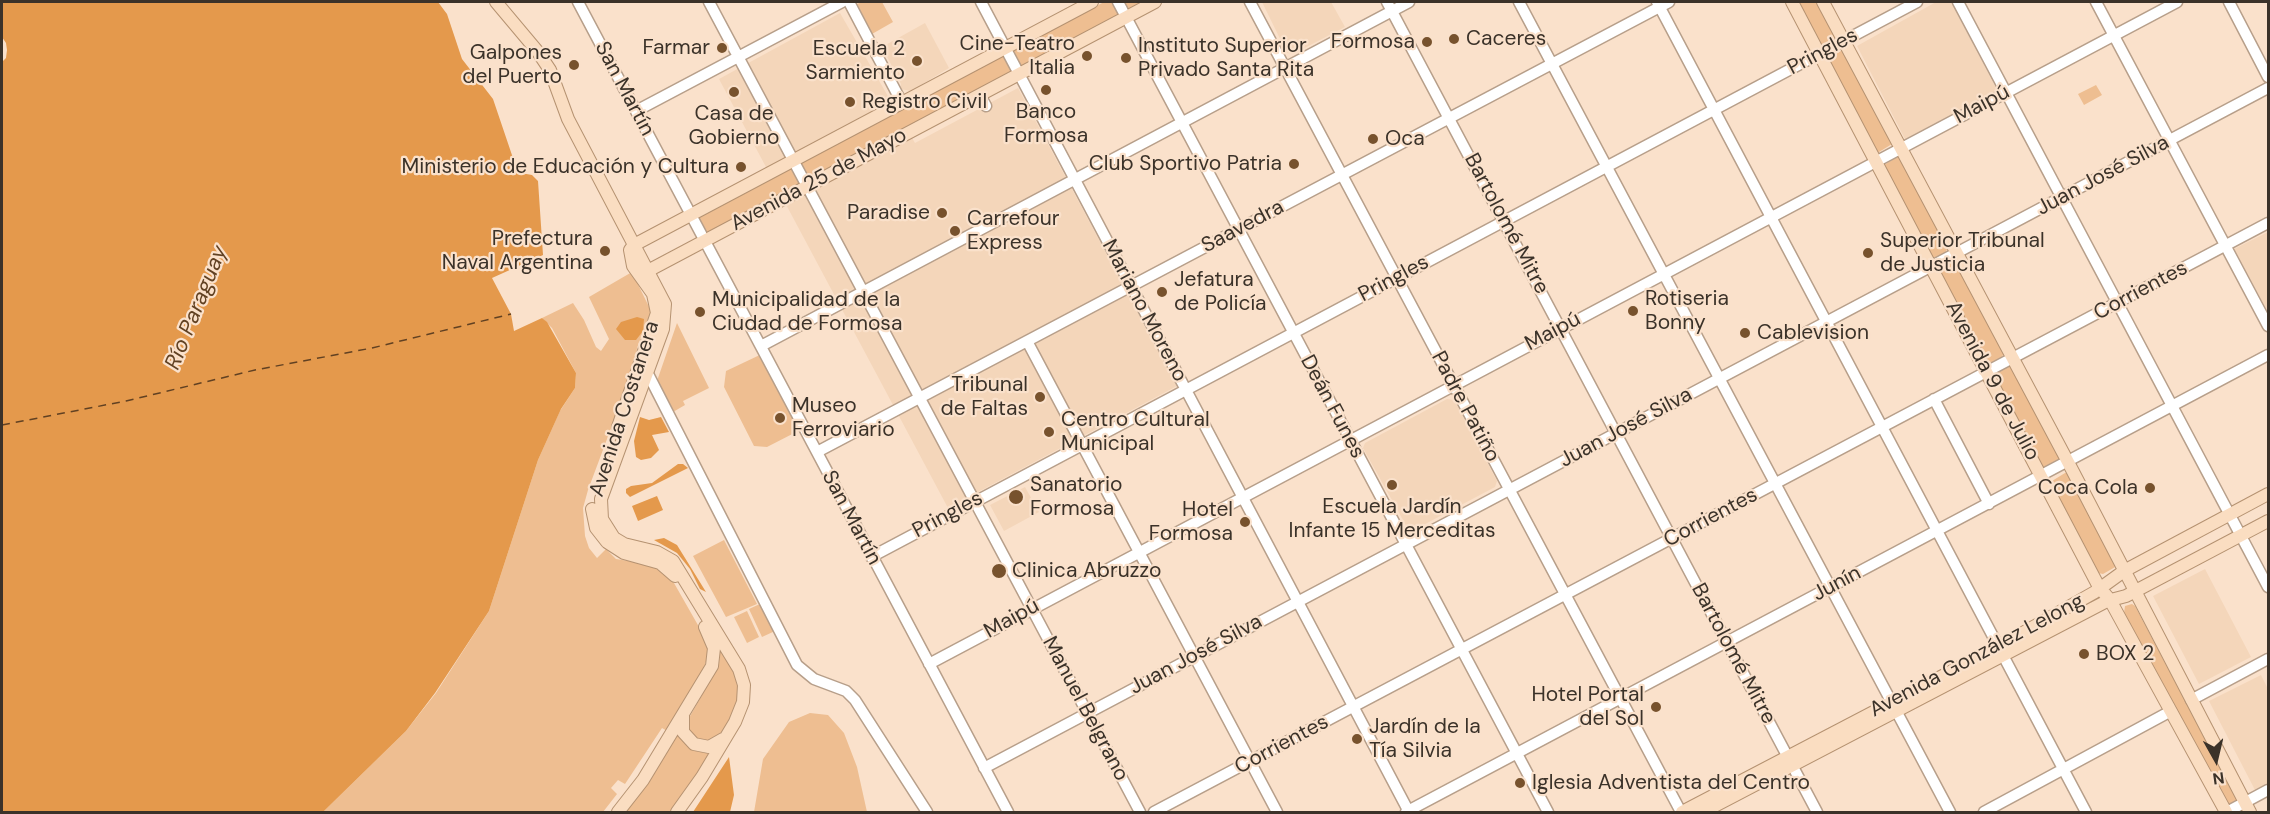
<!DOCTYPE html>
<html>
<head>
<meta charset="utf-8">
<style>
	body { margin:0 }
	#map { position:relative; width:2270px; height:814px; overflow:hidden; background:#fae1cb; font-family:"DM Sans",sans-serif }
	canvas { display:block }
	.frame { position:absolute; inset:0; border:3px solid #3b3229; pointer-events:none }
	.north { position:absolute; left:2186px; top:730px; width:60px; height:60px; -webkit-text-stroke:4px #fae1cb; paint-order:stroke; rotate:172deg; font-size:16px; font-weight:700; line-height:24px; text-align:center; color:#3b3229 }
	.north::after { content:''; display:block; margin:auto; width:21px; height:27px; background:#3b3229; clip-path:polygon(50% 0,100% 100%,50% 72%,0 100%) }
</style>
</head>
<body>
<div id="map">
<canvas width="2270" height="814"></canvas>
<div class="frame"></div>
<div class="north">N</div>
</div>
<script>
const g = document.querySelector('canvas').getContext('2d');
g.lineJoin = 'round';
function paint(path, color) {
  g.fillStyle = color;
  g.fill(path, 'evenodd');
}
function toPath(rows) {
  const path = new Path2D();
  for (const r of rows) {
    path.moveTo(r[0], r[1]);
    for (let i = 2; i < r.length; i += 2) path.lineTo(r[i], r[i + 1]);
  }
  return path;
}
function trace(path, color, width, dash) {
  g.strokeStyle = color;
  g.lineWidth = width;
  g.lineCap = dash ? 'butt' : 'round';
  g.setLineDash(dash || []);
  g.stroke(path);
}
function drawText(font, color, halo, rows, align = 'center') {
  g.font = font + ' "DM Sans",sans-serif';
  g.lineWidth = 4.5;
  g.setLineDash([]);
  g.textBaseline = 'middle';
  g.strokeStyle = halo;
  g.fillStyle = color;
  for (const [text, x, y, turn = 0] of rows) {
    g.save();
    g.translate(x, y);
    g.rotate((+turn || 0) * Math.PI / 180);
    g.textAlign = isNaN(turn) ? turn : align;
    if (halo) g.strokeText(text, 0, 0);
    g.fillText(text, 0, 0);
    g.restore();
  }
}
paint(toPath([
	[1262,2,1331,2,1345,27,1293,54,1287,53],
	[1936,2,1951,2,1997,90,1905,139,1857,46],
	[840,13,915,143,1018,88,1177,386,948,508,719,79],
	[925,23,949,68,911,91,900,89,901,84,882,47],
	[2268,232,2268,312,2234,249],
	[1447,399,1454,400,1497,481,1495,487,1412,531,1408,529,1363,448,1365,443],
	[1025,487,1039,512,1004,531,990,505],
	[2205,569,2251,657,2199,684,2153,596],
	[2261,675,2268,689,2268,783,2255,790,2209,701]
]), '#f4d6ba');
paint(toPath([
	[862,2,882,2,893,22,872,34,857,4],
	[1104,2,1142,2,703,235,695,220],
	[1795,2,1821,2,1837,38,1820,47],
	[1841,51,1845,51,1892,144,1879,152,1875,153,1827,59],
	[2096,85,2102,95,2084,105,2078,94],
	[1897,157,1901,157,1949,246,1945,253,1935,258,1931,259,1884,165],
	[1952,262,1956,263,2005,351,2001,359,1990,363,1986,364,1939,271],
	[632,272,651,311,637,348,635,364,588,490,583,508,585,536,589,548,597,558,606,549,616,559,653,565,670,576,707,641,708,655,703,671,669,732,662,728,625,784,618,780,611,788,617,794,603,812,323,812,406,731,436,693,489,611,538,460,560,411,575,388,576,373,552,328,542,318,573,303,584,320,596,347,601,351,609,339,589,297],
	[677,323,709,388,683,401,685,405,673,412,657,381],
	[764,353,804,428,767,447,754,446,724,387,726,371],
	[2008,366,2012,366,2060,459,2046,467,2043,467,1995,378,1995,374],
	[2065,473,2069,473,2117,566,2103,574,2098,573,2052,486,2052,481],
	[724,540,757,604,726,617,693,556],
	[762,603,775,631,762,637,749,609],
	[2132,604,2135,606,2237,799,2232,807,2224,803,2124,613,2125,606],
	[747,611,759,637,747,643,734,617],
	[720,646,734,671,740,699,724,735,715,741,696,740,687,730,689,718,719,665],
	[810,713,828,715,844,733,857,767,867,812,754,812,763,759,789,722],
	[678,734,696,751,713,754,671,812,625,812,650,779]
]), '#eebe91');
paint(toPath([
	[2,2,438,2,447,14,462,59,493,99,515,164,521,173,532,175,538,181,543,255,492,278,511,314,514,331,542,318,547,322,576,373,575,388,561,409,538,460,489,611,435,693,406,731,323,812,2,812,2,62,6,58,7,50,6,43,2,37],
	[637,317,644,319,643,331,636,340,625,340,616,329,621,322],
	[640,417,649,420,661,417,669,432,652,435,659,450,651,458,641,460,636,457,634,441],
	[678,464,683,464,688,468,630,497,626,493,626,489,631,486,652,483],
	[657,496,663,510,638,521,632,506],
	[664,538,677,545,706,592,700,589,690,569,677,553,654,540],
	[729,757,734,795,730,812,693,812]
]), '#e4994c');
trace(toPath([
	[2,425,126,401,255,370,372,348,511,314]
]), '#614122', 1.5, [8, 6]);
const minor = toPath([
	[578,2,1008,812],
	[709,2,1140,812],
	[849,2,902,103],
	[981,2,1409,812],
	[1118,2,1548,812],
	[1250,2,1681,812],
	[1387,2,1817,812],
	[1519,2,1950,812],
	[1657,2,2086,812],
	[1958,2,2268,587],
	[2096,2,2268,326],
	[2229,2,2268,77],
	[980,95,986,106],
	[636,111,842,2],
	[1027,341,1277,812],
	[761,346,1409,2],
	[642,370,647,372,797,665,814,679,846,691,855,700,927,812],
	[1934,399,1989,504],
	[817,452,1669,2],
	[871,557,1917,2],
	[929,664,2177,2],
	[2191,700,2268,659],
	[984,768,2268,88],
	[1154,812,2268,223],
	[1406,812,2268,355],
	[1984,812,2171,711],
	[2227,812,2268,790]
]);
const major = toPath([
	[496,2,538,52,550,70,568,119,665,304,663,329,601,499,602,519,614,538,624,544,657,552,673,561,739,669,744,685,743,702,735,722,702,777,677,812],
	[1792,2,2099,587,2110,600,2226,812],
	[1823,2,2068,462,2250,812],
	[634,245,1092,2],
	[642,274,1155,2],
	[618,427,657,313,653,294,633,266,630,250,633,246],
	[592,509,596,528,607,542,624,553,660,563,675,576],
	[683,716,683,732,694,744,709,747,723,739],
	[618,812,643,780,712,666,714,648,705,627],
	[1682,812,1998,647,2095,592,2124,571,2268,494],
	[1703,812,2107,601,2126,596,2268,521]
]);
trace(minor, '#b79f8a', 13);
trace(major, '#b59271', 14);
trace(minor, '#fff', 10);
trace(major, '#faddc1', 12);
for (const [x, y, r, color] of [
	[1454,39,6,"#77522d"],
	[1427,42,6,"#77522d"],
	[722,48,6,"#77522d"],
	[1087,56,6,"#77522d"],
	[1126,58,6,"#77522d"],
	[917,61,6,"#77522d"],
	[574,65,6,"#77522d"],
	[1046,90,6,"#77522d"],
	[734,92,6,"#77522d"],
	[850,102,6,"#77522d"],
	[1373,139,6,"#77522d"],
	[1294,164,6,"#77522d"],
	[741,167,6,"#77522d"],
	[942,213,6,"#77522d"],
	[955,231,6,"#77522d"],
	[605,251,6,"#77522d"],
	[1868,253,6,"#77522d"],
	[1162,292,6,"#77522d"],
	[1633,311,6,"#77522d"],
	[700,312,6,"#77522d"],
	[1745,333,6,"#77522d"],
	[1040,397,6,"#77522d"],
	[780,418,6,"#77522d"],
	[1049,432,6,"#77522d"],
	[1392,485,6,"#77522d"],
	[2150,488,6,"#77522d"],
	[1016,497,8,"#77522d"],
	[1245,522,6,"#77522d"],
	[999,571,8,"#77522d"],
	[2084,654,6,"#77522d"],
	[1656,707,6,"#77522d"],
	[1357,739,6,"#77522d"],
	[1520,783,6,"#77522d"]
]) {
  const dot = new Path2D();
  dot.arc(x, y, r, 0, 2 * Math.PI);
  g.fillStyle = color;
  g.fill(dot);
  trace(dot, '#fae1cb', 2);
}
drawText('21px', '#3b3229', '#fae1cb', [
	["Caceres",1466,39],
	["Formosa",1415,42,"right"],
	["Cine-Teatro",1075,44,"right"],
	["Italia",1075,68,"right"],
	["Instituto Superior",1138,46],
	["Privado Santa Rita",1138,70],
	["Farmar",710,48,"right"],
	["Escuela 2",905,49,"right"],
	["Sarmiento",905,73,"right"],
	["Galpones",562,53,"right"],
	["del Puerto",562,77,"right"],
	["Registro Civil",862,102],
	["Banco",1046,112,"center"],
	["Formosa",1046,136,"center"],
	["Casa de",734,114,"center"],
	["Gobierno",734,138,"center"],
	["Oca",1385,139],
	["Club Sportivo Patria",1282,164,"right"],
	["Ministerio de Educación y Cultura",729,167,"right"],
	["Paradise",930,213,"right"],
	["Carrefour",967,219],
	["Express",967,243],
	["Prefectura",593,239,"right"],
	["Naval Argentina",593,263,"right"],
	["Superior Tribunal",1880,241],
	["de Justicia",1880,265],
	["Jefatura",1174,280],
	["de Policía",1174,304],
	["Rotiseria",1645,299],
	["Bonny",1645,323],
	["Municipalidad de la",712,300],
	["Ciudad de Formosa",712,324],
	["Cablevision",1757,333],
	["Tribunal",1028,385,"right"],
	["de Faltas",1028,409,"right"],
	["Museo",792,406],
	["Ferroviario",792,430],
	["Centro Cultural",1061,420],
	["Municipal",1061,444],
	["Sanatorio",1030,485],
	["Formosa",1030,509],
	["Coca Cola",2138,488,"right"],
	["Escuela Jardín",1392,507,"center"],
	["Infante 15 Merceditas",1392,531,"center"],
	["Hotel",1233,510,"right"],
	["Formosa",1233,534,"right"],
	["Clinica Abruzzo",1012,571],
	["BOX 2",2096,654],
	["Hotel Portal",1644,695,"right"],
	["del Sol",1644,719,"right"],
	["Jardín de la",1369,727],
	["Tía Silvia",1369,751],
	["Iglesia Adventista del Centro",1532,783]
], 'left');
drawText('21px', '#3b3229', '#fae1cb', [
	["Pringles",1823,52,-28],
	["San Martín",624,89,62],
	["Maipú",1982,105,-28],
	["Juan José Silva",2103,176,-28],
	["Avenida 25 de Mayo",819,180,-28],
	["Bartolomé Mitre",1506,224,62],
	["Saavedra",1243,227,-28],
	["Pringles",1394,279,-28],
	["Corrientes",2141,291,-28],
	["Mariano Moreno",1144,311,62],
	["Maipú",1553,332,-28],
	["Avenida 9 de Julio",1992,381,62],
	["Deán Funes",1332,407,62],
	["Padre Patiño",1465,407,62],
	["Avenida Costanera",625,409,-72],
	["Juan José Silva",1626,428,-28],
	["Pringles",948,515,-28],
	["San Martín",851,518,62],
	["Corrientes",1711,518,-28],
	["Junín",1837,584,-28],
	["Maipú",1012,619,-29],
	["Bartolomé Mitre",1733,654,62],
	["Juan José Silva",1196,655,-28],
	["Avenida González Lelong",1977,656,-28],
	["Manuel Belgrano",1085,709,62],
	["Corrientes",1282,745,-28]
]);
drawText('italic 22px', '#614122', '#fae1cb', [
	["Río Paraguay",197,308,-68]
]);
</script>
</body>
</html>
